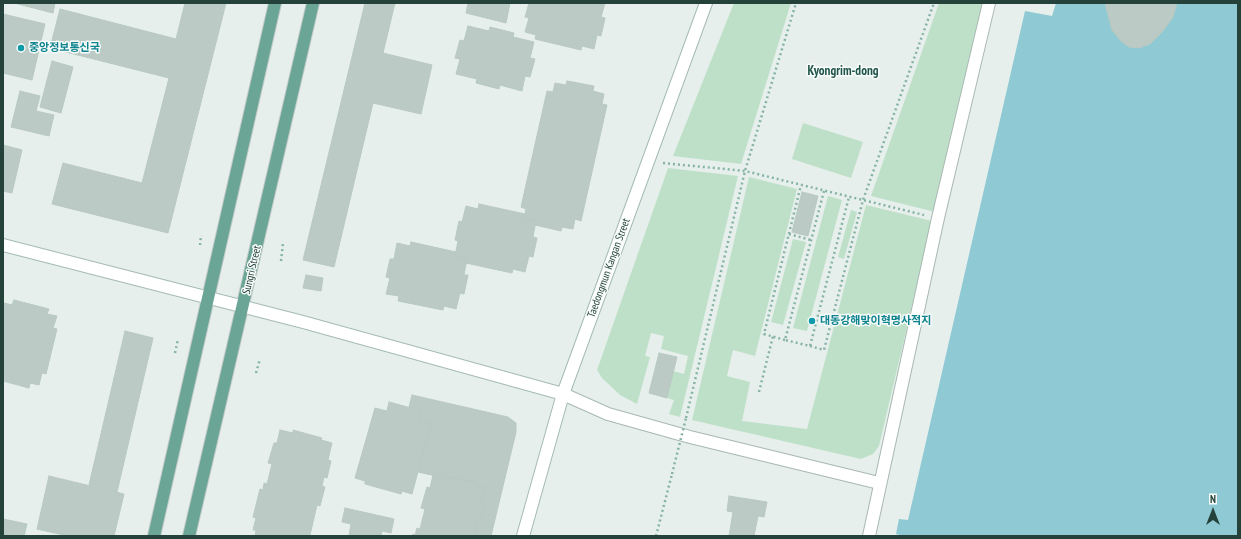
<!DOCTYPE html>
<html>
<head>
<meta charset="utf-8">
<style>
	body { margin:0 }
	#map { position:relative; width:1241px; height:539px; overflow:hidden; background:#e6efeb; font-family:"PT Sans Narrow",sans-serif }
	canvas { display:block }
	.frame { position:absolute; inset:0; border:4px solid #24423a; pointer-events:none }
	.north { position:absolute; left:1193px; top:491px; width:40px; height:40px; -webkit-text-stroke:3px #f7fbf9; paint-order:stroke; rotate:0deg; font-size:11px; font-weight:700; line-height:16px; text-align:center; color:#24423a }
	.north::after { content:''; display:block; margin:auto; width:14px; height:18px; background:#24423a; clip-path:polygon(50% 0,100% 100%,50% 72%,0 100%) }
</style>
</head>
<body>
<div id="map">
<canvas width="1241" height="539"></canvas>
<div class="frame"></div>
<div class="north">N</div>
</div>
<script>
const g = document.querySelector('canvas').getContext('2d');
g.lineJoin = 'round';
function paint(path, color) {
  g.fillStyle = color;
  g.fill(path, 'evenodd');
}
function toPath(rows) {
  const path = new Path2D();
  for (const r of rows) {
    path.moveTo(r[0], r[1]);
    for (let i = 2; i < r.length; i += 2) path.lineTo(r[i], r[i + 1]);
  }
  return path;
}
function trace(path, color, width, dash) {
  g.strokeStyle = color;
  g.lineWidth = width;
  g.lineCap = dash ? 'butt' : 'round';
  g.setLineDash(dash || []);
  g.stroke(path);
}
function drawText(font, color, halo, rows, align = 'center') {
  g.font = font + ' "PT Sans Narrow","Noto Sans KR",sans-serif';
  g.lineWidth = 3;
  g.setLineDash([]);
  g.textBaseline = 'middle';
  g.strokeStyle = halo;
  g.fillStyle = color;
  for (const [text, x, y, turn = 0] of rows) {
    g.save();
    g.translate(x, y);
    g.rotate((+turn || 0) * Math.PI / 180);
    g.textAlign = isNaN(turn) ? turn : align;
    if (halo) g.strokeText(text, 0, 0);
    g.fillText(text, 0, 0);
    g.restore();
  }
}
paint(toPath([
	[734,3,791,3,741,164,673,156],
	[939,3,984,3,935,212,871,196],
	[803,123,863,142,851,178,792,159],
	[668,168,738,176,680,417,669,414,674,400,667,398,673,371,684,374,688,356,661,349,664,336,651,333,645,356,650,357,637,404,620,395,602,378,597,370],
	[749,177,797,189,755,356,733,350,727,376,750,382,742,421,807,429,866,205,932,221,879,446,873,454,861,459,692,420],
	[828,196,842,200,807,331,793,328],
	[851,210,857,212,844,259,838,257],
	[793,239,806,242,783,325,771,322]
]), '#bfe0c8');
paint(toPath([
	[1056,3,1238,3,1238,536,903,536,896,534,899,519,908,520,1025,11,1052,16]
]), '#8ec9d4');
const building = toPath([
	[14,3,55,3,53,13,14,3],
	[185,3,226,3,168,233,52,204,63,163,142,183,169,78,50,48,60,9,176,39,185,3],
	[365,3,395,3,383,53,432,65,421,114,373,103,334,267,303,260,365,3],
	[468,3,510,3,506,23,466,13,468,3],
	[529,3,605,3,601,17,605,18,601,36,597,35,594,49,582,46,581,50,535,39,536,35,525,32,529,18,525,17,529,3],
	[1105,3,1177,3,1173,17,1163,31,1150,44,1139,48,1129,47,1121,41,1112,30,1105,3],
	[3,14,45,24,32,80,3,73,3,14],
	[468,26,489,31,490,27,514,33,513,37,534,42,530,58,535,59,530,77,525,76,522,91,500,85,499,89,476,83,477,79,456,74,460,59,455,58,460,40,464,41,468,26],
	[52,61,73,67,61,113,40,107,52,61],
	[567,81,594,86,593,91,604,94,602,104,607,105,581,221,575,219,573,229,562,227,561,231,535,225,536,221,524,219,526,209,521,207,547,91,553,92,555,83,566,85,567,81],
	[20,91,40,96,36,111,54,115,49,136,11,127,20,91],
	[3,145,22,150,12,193,3,191,3,145],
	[802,192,818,196,808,236,792,232,802,192],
	[479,204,525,214,524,219,536,221,533,237,537,238,533,257,529,256,525,272,513,269,512,273,466,263,467,259,455,256,458,241,455,240,459,221,462,222,466,206,478,209,479,204],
	[411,242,456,252,455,256,467,259,464,275,468,275,464,294,460,293,456,309,444,306,443,310,398,301,399,296,386,294,390,278,386,277,390,259,394,259,397,243,410,246,411,242],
	[306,275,323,278,321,291,303,288,306,275],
	[14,300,49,309,47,314,57,316,53,328,57,329,46,374,42,373,39,385,30,383,29,388,3,381,3,308,4,303,12,305,14,300],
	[125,331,153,338,117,492,89,485,125,331],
	[659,353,677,357,667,398,649,393,659,353],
	[412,395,508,417,516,423,516,432,491,536,476,536,478,531,475,531,477,522,480,523,484,506,481,505,485,488,474,485,475,482,446,476,445,478,418,472,431,423,419,420,422,411,409,407,412,395],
	[389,402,422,411,419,420,431,423,412,494,402,491,401,494,365,484,365,481,355,478,375,408,387,411,389,402],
	[280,430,293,433,293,430,322,438,321,440,332,443,328,460,331,461,327,478,324,477,322,486,325,487,320,506,317,505,310,535,313,536,255,536,256,530,253,530,256,518,253,517,260,489,263,490,264,483,267,484,272,464,268,463,274,443,277,443,280,430],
	[433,475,445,478,446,476,475,482,474,485,485,488,481,505,484,506,480,523,477,522,475,531,478,531,476,536,412,536,413,534,415,535,417,528,420,529,425,509,421,508,427,487,430,488,433,475],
	[49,476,124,494,114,536,68,536,37,529,49,476],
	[729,496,767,502,764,517,758,516,754,536,729,536,733,512,727,511,729,496],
	[345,508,394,519,391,533,382,531,381,536,349,536,351,524,342,522,345,508],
	[3,519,27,524,24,536,3,536,3,519]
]);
paint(building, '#bbcac4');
trace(building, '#b8c9c2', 1);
const street = toPath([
	[563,394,608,414,690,437,879,483],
	[869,536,938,218,989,3]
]);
const secondary = toPath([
	[3,245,303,322,563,394],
	[523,536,563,394,706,3]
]);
const primary = toPath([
	[154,536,275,3],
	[189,536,313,3]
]);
trace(street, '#a8b8b2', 14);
trace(secondary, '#a4bbb3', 14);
trace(primary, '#c2cac8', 14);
trace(toPath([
	[663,163,745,171,924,215],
	[824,191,785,340,810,346,849,197],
	[789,234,811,240],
	[200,245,201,235],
	[281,261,283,243],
	[785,340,764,334,801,185],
	[810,346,824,350,863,200,934,3],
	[175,353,178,339],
	[256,373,260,359],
	[759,392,773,336],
	[686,418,745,171,796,3],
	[656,536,672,474]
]), '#86b3a5', 2.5, [2, 3]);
trace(street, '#fff', 12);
trace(secondary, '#fff', 12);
trace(primary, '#6aa596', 12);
trace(toPath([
	[672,474,686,418]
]), '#86b3a5', 2.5, [2, 3]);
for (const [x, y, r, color] of [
	[21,48,4,"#0f9aa8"],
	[812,321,4,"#0f9aa8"]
]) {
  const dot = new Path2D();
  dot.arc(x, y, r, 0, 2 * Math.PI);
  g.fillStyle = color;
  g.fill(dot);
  trace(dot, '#f7fbf9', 1.5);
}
drawText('bold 11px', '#0d838f', '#f7fbf9', [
	["중앙정보통신국",29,48],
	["대동강해맞이혁명사적지",820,321]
], 'left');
drawText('11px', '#24423a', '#f7fbf9', [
	["Taedongmun Kangan Street",609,268,-70],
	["Sungri Street",252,270,-77]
]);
drawText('bold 13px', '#1f5548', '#f7fbf9', [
	["Kyongrim-dong",843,71]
]);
</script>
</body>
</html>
